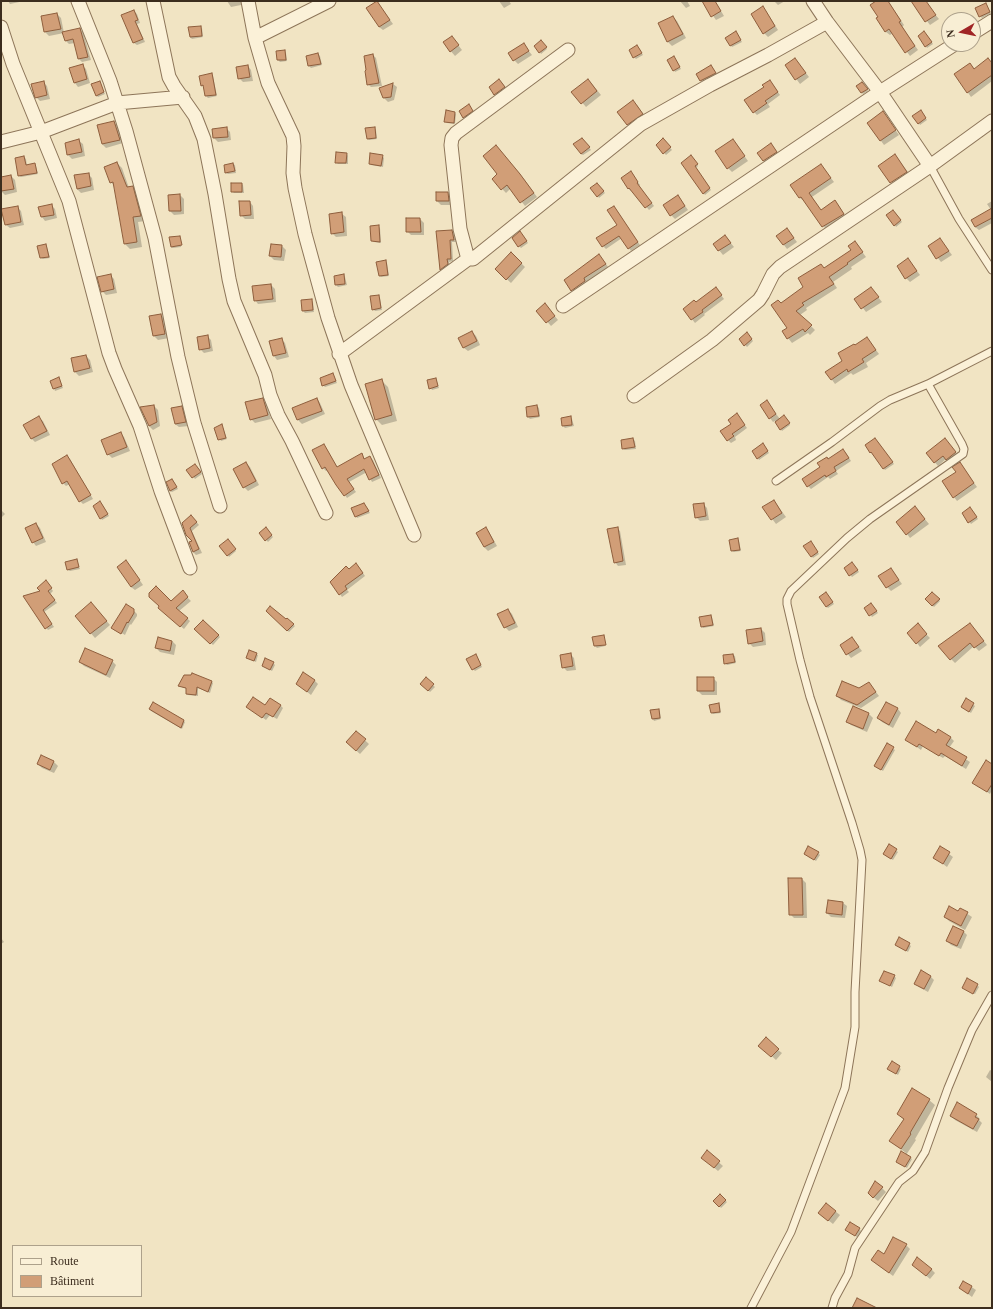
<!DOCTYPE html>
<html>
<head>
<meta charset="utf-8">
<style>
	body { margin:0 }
	#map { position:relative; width:993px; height:1309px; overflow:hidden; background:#f1e4c3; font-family:Georgia,serif }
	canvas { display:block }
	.frame { position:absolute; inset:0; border:2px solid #3c2d1e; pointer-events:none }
	.legend { position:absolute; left:12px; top:1245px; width:130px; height:52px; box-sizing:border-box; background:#f8eed4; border:1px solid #ada18b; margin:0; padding:5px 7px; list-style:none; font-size:12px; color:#3c2d1e }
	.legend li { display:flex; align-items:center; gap:8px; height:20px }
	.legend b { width:20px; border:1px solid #ada18b }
	.north { position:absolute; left:941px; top:12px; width:40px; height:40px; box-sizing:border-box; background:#f8eed4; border:1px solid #ada18b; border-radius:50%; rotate:261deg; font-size:11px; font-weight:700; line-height:16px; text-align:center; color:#3c2d1e }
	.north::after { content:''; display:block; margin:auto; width:14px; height:18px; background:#a02525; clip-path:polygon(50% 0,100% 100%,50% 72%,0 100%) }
</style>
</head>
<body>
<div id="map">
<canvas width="993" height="1309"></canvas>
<div class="frame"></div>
<ul class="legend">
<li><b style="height:5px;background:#fbf1d8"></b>Route</li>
<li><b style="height:11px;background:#d19e77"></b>Bâtiment</li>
</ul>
<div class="north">N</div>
</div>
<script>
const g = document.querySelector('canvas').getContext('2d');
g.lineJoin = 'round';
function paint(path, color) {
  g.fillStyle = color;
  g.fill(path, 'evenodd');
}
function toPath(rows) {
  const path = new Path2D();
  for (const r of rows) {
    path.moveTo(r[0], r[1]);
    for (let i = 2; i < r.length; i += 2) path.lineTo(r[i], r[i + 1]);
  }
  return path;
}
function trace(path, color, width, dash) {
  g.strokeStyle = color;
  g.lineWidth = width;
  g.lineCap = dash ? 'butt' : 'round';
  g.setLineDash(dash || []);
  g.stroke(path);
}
paint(toPath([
	[8,1,24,1,10,4],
	[227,1,241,1,241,5,231,7],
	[499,1,509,1,511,4,504,8],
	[680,1,687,1,690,6,686,8],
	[707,1,715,1,724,16,716,20,704,3],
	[774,1,785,1,778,5],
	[877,1,888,1,904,25,902,27,918,50,910,56,893,33,890,35,886,32,877,18,879,17],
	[377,2,393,24,383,30,379,27],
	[928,6,939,19,930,25,920,12],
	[987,6,991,13,982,18,980,16],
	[763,8,766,11,778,30,768,37,764,33],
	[134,11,137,14,140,23,137,24,145,42,137,45,134,43],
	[57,14,61,18,64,33,80,29,83,32,91,60,82,62,79,59,75,43,69,44,66,41,64,33,49,36,45,32,42,17],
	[673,17,677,21,686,38,672,46,668,42,659,24],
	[200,27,202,28,203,37,192,39,190,37],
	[737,34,742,42,732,47,726,38],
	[926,34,933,44,927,48,926,46],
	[452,37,462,50,455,56,444,43],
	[543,43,547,49,541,54,540,52],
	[523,44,532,55,518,64,514,60],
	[639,48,643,55,636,59,634,57],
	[285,51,286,53,287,61,280,62,278,60],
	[318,54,320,56,322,65,311,68,309,66,307,57],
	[373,55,376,58,382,86,371,87,368,84],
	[674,57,681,69,675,72,674,70],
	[795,59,809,77,800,84,786,65],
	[992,63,992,81,971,97,955,74,970,64,975,69],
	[82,65,86,69,90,83,78,87,75,83],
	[248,66,251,70,253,81,243,82,239,78],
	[711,66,719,77,705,85,697,75],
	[211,74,213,76,217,96,208,98,206,96,205,87,202,85],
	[43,82,47,86,50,99,40,101,36,97],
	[99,82,105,94,98,97,97,96],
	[393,84,397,87,394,100,388,102,384,98,380,89],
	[503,84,508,91,499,98,495,94],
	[592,84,601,95,586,107,573,92],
	[773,85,780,95,768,104,770,107,757,115,754,112,765,87],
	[864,85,868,91,863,94,857,87],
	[637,105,646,118,631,128,628,125],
	[469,106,476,115,468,121,464,117],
	[455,113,456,114,455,124,447,123,445,121],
	[883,113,899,135,884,145,868,123],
	[922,113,927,120,920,125,919,123],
	[114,122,118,126,123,143,106,148,102,144],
	[226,128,230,132,231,140,218,142,214,138],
	[375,128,376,130,377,139,369,140,368,139],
	[663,139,672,150,666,155,657,145],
	[733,140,748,161,732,172,728,168],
	[79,141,83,144,85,156,72,159,68,155],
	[584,141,591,150,583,155,581,154],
	[774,148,780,156,768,165,758,153],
	[499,151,524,179,537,197,525,206,511,188,506,193,493,179,499,174],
	[347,154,348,156,348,164,338,164,336,162],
	[895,155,911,176,895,186,880,166],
	[382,156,384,158,383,167,371,165,370,163],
	[24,157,26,159,27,166,34,165,36,166,38,174,21,177,19,176],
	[693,158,698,166,696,168,711,190,705,195,683,163],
	[117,163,122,168,129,188,132,187,138,193,145,221,138,222,142,247,130,249,125,244,115,187,111,182],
	[233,164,235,165,236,173,228,174,226,173],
	[821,165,834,182,812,197,821,211,838,205,847,218,827,231,805,200,804,201,800,198],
	[88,174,92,178,94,190,81,193,77,189],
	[11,176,15,180,17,192,5,195,1,191,1,178],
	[634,176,640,185,639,186,654,206,649,210,632,190,631,191,628,188],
	[242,184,243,185,244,193,234,193,232,191],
	[599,186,605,193,599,198,598,196],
	[437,193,448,193,452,197,452,205,441,205,437,201],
	[180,195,184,199,184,214,174,215,170,211,170,196],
	[681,200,688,210,675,219,671,215],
	[992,201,992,223,979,230,975,227,991,210,987,204],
	[250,202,253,206,254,219,245,219,241,215],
	[51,205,55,209,57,218,45,221,42,217],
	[17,207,21,211,24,225,10,228,6,225],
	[614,207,640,245,631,251,622,238,606,249,603,246,618,225],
	[895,212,902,222,896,227,895,225],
	[342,214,346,217,347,236,336,237,332,233],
	[420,219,424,223,424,235,411,235,407,231],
	[378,226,380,228,381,243,374,242,372,240],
	[787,229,797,242,787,249,777,236],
	[452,231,454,234,456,242,452,242,453,261,449,262,450,267,443,272,441,269],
	[522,234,528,243,521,248,519,246],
	[725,236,734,247,723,255,714,244],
	[180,237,181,247,173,248,171,247,170,238],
	[940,239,952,255,941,262,929,247],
	[855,242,866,257,851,267,852,269,833,282,837,288,806,308,807,310,800,315,815,330,810,335,808,333,792,343,788,338,789,328,782,304,804,287,825,269,852,250],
	[46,245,47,247,50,258,43,259,41,258],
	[282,246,286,250,284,261,274,260,270,256],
	[511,253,525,267,511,283,496,269],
	[599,255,609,268,576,294,572,290],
	[908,259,920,275,910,282,906,278],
	[385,262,387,263,389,276,381,277,380,276],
	[110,275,114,279,117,293,106,295,102,291],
	[344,275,345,277,347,285,338,287,336,285,335,277],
	[271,285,275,289,276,302,258,304,255,300],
	[871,288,882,302,866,312,856,299],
	[718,291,724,299,704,314,705,315,695,323,684,309],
	[378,296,380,298,382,310,375,311,373,309],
	[311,300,313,302,314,312,305,313,303,311,302,301],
	[549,309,558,320,551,326,538,311],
	[161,315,165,319,169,338,158,340,154,336],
	[472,332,476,336,480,345,468,351,464,348,459,338],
	[747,333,753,341,747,347,740,339],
	[207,336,211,340,213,351,204,353,200,349],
	[867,338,879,354,866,363,868,367,853,375,851,373,835,384,827,373,844,361,855,346],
	[281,339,285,343,289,357,277,360,274,356],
	[86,356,90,360,93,372,79,376,75,372,72,359],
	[333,374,337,383,325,387,323,385],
	[59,378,63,388,55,391,51,381],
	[436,379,439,388,432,390,428,381],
	[382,381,388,387,397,421,382,425,376,419],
	[262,399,266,403,271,419,255,423,251,419],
	[317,399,320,403,325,414,302,424,298,420,293,408],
	[767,402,780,419,786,418,790,425,782,431,775,421,773,422,770,418],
	[154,406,158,410,160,426,153,430,149,426,142,408],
	[537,406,539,408,540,417,530,419,528,417],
	[181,407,185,411,189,426,179,427,175,424],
	[737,414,747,428,735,437,736,440,731,443,728,440,732,424],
	[571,417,572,419,574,426,565,428,563,426],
	[39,418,43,421,50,435,35,442,32,439],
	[222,425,227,439,221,441,216,428],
	[120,433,124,437,130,451,112,458,108,454],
	[633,439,635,441,636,449,625,450,623,449],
	[877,441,894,464,885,470,866,446],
	[948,443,959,456,950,462,947,458,938,466,928,454],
	[324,445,338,468,362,454,365,460,370,457,373,460,381,478,372,482,367,472,349,482,356,492,347,498,328,470,326,471,323,468],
	[764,446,769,453,759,460,758,458],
	[846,453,851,461,836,471,838,474,830,479,828,477,811,489,808,486,829,460],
	[67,456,70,459,93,499,83,504,80,501,70,484,66,486,63,483],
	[246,463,250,467,259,485,248,491,244,487],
	[960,463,977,487,957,501,954,497,957,472],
	[197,466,202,474,195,479,188,470],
	[173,480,178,489,172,492,170,491],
	[774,501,786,517,776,524,764,508],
	[102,504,109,516,102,520,101,518],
	[703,504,707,508,709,520,700,521,696,517],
	[365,506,370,513,357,518,356,516],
	[1,510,5,514,1,518],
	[972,510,978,519,971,524,963,513],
	[919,512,929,524,910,538,907,534],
	[194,519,199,525,192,531,202,553,196,555,193,552,193,541,187,534],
	[36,524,40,528,46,542,36,546,33,542],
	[617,528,620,531,626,565,618,566,615,562,608,530],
	[266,529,273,537,268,542,260,533],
	[486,529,489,532,497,546,488,551,484,547],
	[738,540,739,541,741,551,734,552,732,551],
	[229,542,236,551,229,557,228,555],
	[812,544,819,554,813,558,805,546],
	[76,560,80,569,70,571,68,570],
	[854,565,859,572,852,577,845,569],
	[130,566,143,585,135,590,131,587],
	[359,567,365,576,347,590,349,592,342,597,340,594,349,570],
	[891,569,902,584,891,591,887,587],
	[48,584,53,591,50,594,57,603,44,612,54,627,48,630,24,596,41,592],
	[182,592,191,601,179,611,190,621,184,629,162,611,160,606,171,602],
	[932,593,940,601,934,607,926,599],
	[828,595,834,604,828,608,826,606],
	[873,606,878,613,872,617,866,608],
	[95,607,110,625,95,638,76,616],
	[133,610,137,614,137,616,131,625,130,624,125,635,115,629,115,631,112,628],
	[508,610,512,614,518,627,509,631,505,627],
	[267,611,287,619,295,626,289,632],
	[711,616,712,617,714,626,703,628,702,626],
	[203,621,220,637,213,645,196,629],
	[970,624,987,645,979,651,974,646,955,663,951,659],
	[761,629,765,633,766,645,753,647,749,643],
	[921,629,930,638,920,647,917,643],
	[603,637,605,646,597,648,595,646,594,638],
	[852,638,862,651,851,658,841,646],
	[172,641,176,645,174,655,160,652,156,648],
	[250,651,258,655,256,662,247,658],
	[570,654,574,658,576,670,567,671,563,667],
	[733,655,735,656,736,663,727,665,725,663],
	[477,657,482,667,475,671,473,669],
	[112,661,116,665,110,678,84,666,80,662],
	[273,663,275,665,272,671,263,666],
	[191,677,212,682,213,683,210,693,198,688,198,696,188,695,187,694,187,689,179,686],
	[713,678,717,682,717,695,702,695,698,691],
	[426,679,435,687,430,692,422,684],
	[314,680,318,684,311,695,297,684],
	[869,683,879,696,861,708,841,700,837,696,860,689],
	[967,700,975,706,971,713,964,708],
	[153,703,184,721,185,722,182,729,151,711,150,709],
	[886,703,898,709,901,713,893,728,882,722,878,718],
	[718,704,720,706,721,713,713,714,712,713],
	[280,705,283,708,277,719,270,715,266,720,248,707],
	[853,707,869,714,873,718,867,732,851,725,847,722],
	[659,710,660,712,661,719,654,721,653,719,651,711],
	[356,732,369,744,360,754,351,746],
	[936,734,950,737,954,741,949,748,970,762,966,769,945,756,943,758,923,746,921,750,907,740],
	[887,744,895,750,883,771,877,767],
	[42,756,54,762,58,766,54,773,42,768,38,764],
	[992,765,992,790,990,794,974,783],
	[889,845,898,852,893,860,886,856],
	[941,848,953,857,947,867,935,858],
	[818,853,820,855,816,861,805,854],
	[802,879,806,883,807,918,794,918,790,914],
	[843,903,847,906,845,918,831,917,827,913],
	[960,909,972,917,965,930,949,921,945,917,959,912],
	[963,931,967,935,961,949,951,945,947,941],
	[1,938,4,942,1,944],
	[900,939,911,946,908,952,898,946],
	[894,976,896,978,892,987,881,981],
	[930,976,934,980,928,992,919,987,916,983],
	[977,985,979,987,975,994,965,989],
	[764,1049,778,1050,782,1053,776,1060],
	[892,1063,901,1069,898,1075,890,1070],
	[990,1070,992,1071,992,1082,986,1077],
	[929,1100,935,1105,915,1139,916,1140,906,1155,912,1159,907,1168,899,1163,906,1153,890,1141,904,1120,898,1114],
	[976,1115,980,1119,979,1120,982,1123,977,1132,955,1120,951,1116],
	[707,1152,723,1166,718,1171,706,1161],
	[876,1182,886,1192,878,1201,873,1197],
	[720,1196,727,1202,721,1208,715,1201],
	[826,1204,840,1215,833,1224,819,1213],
	[859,1229,861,1231,857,1237,848,1231],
	[906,1245,910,1249,893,1276,872,1260],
	[917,1268,931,1269,935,1273,930,1279],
	[964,1282,976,1290,972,1297,960,1288]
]), '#0003');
const building = toPath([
	[377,1,390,20,379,27,366,8,377,1],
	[702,1,715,1,721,11,711,17,702,1],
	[876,1,888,1,901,21,899,22,915,46,905,53,889,29,885,32,876,18,878,17,870,5,876,1],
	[911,1,926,1,936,15,925,22,911,1],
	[986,3,990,12,979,17,975,8,986,3],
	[763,6,775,26,763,34,751,14,763,6],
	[134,10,138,20,135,21,143,39,133,43,121,15,134,10],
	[57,13,61,29,44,32,41,16,57,13],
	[673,16,683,34,667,42,658,23,673,16],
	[201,26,202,36,190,37,188,27,201,26],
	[80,28,88,57,78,59,73,39,65,41,62,32,80,28],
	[736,31,741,40,730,46,725,38,736,31],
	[924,31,932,42,925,47,918,36,924,31],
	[452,36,459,45,450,52,443,42,452,36],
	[541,40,547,47,539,53,534,46,541,40],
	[524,43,529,51,513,61,508,53,524,43],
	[637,45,642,53,633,58,629,50,637,45],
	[285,50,286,60,277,60,276,51,285,50],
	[318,53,321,64,308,66,306,56,318,53],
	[373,54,379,83,367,85,365,71,366,70,364,56,373,54],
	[674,56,680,67,673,71,667,60,674,56],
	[795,58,806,73,795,80,785,65,795,58],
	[988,58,992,63,992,75,967,93,954,74,970,63,974,69,988,58],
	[83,64,87,79,74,83,69,68,83,64],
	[248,65,250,77,238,79,236,67,248,65],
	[711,65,716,73,700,81,696,74,711,65],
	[212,73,216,95,205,96,203,85,201,86,199,76,212,73],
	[499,79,505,87,494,95,489,87,499,79],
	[588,79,597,91,581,104,571,92,588,79],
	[770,80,778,92,765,101,767,103,753,113,744,100,764,87,762,85,770,80],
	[44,81,47,95,35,98,31,84,44,81],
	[100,81,104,92,96,96,91,84,100,81],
	[862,82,868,89,861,93,856,86,862,82],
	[393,83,391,97,383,98,379,88,393,83],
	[633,100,643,114,627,125,617,112,633,100],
	[469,104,473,111,463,118,459,111,469,104],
	[446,110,455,112,454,123,444,122,446,110],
	[921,110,926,118,918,124,912,116,921,110],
	[883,111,896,130,880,141,867,123,883,111],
	[114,121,120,140,102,144,97,125,114,121],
	[227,127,228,137,213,138,212,129,227,127],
	[375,127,376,138,367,139,365,128,375,127],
	[582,138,590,147,581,154,573,144,582,138],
	[663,138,671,147,663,154,656,145,663,138],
	[79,139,82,152,67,155,65,143,79,139],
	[733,139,745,156,727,169,715,151,733,139],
	[771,143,777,152,763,161,757,153,771,143],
	[496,145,520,174,534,193,520,203,507,185,501,190,492,179,497,174,483,156,496,145],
	[336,152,347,153,346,163,335,163,336,152],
	[370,153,383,155,381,166,369,164,370,153],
	[895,154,907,172,890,183,878,166,895,154],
	[691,155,698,164,695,166,710,188,703,194,681,163,691,155],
	[24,156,26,165,35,163,37,173,18,176,15,158,24,156],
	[117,162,127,187,133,186,141,216,133,217,137,242,124,244,113,182,110,183,104,167,117,162],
	[233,163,235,171,225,173,224,165,233,163],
	[821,164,831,178,809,193,821,210,835,200,844,214,822,227,801,197,799,198,790,185,821,164],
	[631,171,638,182,637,183,652,203,645,208,629,188,628,189,621,178,631,171],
	[89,173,91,186,77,189,74,175,89,173],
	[11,175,14,189,1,191,1,177,11,175],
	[231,183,242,183,242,192,231,192,231,183],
	[597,183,604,191,597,197,590,188,597,183],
	[436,192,448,192,449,201,436,201,436,192],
	[180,194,181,211,169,211,168,195,180,194],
	[678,195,685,206,670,216,663,205,678,195],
	[239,201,250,201,251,215,240,216,239,201],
	[52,204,54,215,41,217,38,207,52,204],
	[18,206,21,222,5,225,1,209,18,206],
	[614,206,638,242,628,249,619,236,602,247,596,238,617,225,607,210,614,206],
	[992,208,992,218,975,227,971,220,992,208],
	[893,210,901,220,894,226,886,215,893,210],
	[342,212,344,232,331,234,329,214,342,212],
	[406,218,420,218,421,232,406,232,406,218],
	[379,225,380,242,371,241,370,226,379,225],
	[787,228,794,238,783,245,776,236,787,228],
	[452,230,454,240,450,240,451,259,447,259,448,264,440,270,436,231,452,230],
	[520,231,527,241,518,247,512,238,520,231],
	[725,235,731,243,718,251,713,244,725,235],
	[180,236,182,245,171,247,169,237,180,236],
	[940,238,949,251,936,259,928,246,940,238],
	[855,241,863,252,847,263,848,264,829,277,834,284,802,303,804,305,796,311,812,325,805,332,803,329,787,339,782,331,787,328,771,305,778,300,781,303,803,287,798,278,821,264,824,268,851,250,848,246,855,241],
	[46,244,49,257,40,258,37,246,46,244],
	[271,244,282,245,281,257,269,256,271,244],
	[511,252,522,263,506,280,495,269,511,252],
	[599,254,606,264,584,278,585,281,571,291,564,280,599,254],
	[908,258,917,271,905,279,897,266,908,258],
	[386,260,388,275,379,276,376,262,386,260],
	[111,274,114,289,101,292,97,277,111,274],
	[344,274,345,284,335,285,334,276,344,274],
	[271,284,273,299,254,301,252,286,271,284],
	[716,287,722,295,702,310,703,312,691,320,683,309,694,300,696,302,716,287],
	[871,287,879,297,861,309,854,299,871,287],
	[379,295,381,308,372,310,370,296,379,295],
	[312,299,313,310,302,311,301,300,312,299],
	[545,303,555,316,546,323,536,311,545,303],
	[161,314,165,334,153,336,149,316,161,314],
	[472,331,477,341,463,348,458,338,472,331],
	[747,332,752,339,744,346,739,339,747,332],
	[208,335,210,348,199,350,197,337,208,335],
	[867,337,876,350,862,359,864,362,848,372,847,369,831,380,825,372,842,361,838,353,854,344,855,345,867,337],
	[282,338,286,353,273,356,269,341,282,338],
	[86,355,90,368,74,372,71,358,86,355],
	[333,373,336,381,322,386,320,378,333,373],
	[59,377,62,386,53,389,50,381,59,377],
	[436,378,438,386,429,389,427,380,436,378],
	[382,379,392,415,375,420,365,384,382,379],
	[263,398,268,415,250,420,245,402,263,398],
	[317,398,322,411,297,420,292,408,317,398],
	[767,400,776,414,769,419,760,405,767,400],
	[154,405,157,422,149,426,140,407,154,405],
	[537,405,539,416,527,417,526,407,537,405],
	[182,406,186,422,175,424,171,408,182,406],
	[737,413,745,425,732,434,734,436,727,441,720,431,731,424,728,420,737,413],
	[784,415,790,423,780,430,775,422,784,415],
	[39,416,47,431,31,439,23,425,39,416],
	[571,416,572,425,562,426,561,418,571,416],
	[222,424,226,438,218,440,214,428,222,424],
	[121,432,127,447,107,455,101,440,121,432],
	[633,438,635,447,622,449,621,440,633,438],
	[875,438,893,462,883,469,871,452,870,453,865,445,875,438],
	[945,438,956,452,946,460,943,456,934,463,926,453,945,438],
	[763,443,768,451,757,459,752,451,763,443],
	[324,444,337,467,362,453,364,459,370,456,379,475,369,480,364,469,347,479,354,489,344,496,336,485,325,467,322,469,312,450,324,444],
	[843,449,849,458,834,467,836,471,826,477,825,475,807,487,802,479,820,467,817,463,827,457,828,459,843,449],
	[67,455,91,495,79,502,67,481,62,484,52,464,67,455],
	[246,462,256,481,243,488,233,469,246,462],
	[960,462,974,483,953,498,942,481,956,472,952,467,960,462],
	[195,464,201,472,192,478,186,470,195,464],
	[172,479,177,487,170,491,166,482,172,479],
	[774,500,782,513,771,520,762,507,774,500],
	[100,501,108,514,100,519,93,506,100,501],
	[364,503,369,511,355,517,351,508,364,503],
	[704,503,706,516,695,518,693,504,704,503],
	[915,506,925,519,906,535,896,522,915,506],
	[970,507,977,517,968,523,962,513,970,507],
	[191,515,197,522,190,528,199,549,193,552,189,542,192,541,186,535,182,523,191,515],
	[36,523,43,538,32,543,25,528,36,523],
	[266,527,272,535,265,541,259,533,266,527],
	[486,527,494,542,484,547,476,533,486,527],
	[618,527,623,561,614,563,607,529,618,527],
	[738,538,740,550,731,551,729,540,738,538],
	[228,539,236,549,227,556,219,546,228,539],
	[811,541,818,552,811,557,803,546,811,541],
	[77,559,79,567,67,570,65,562,77,559],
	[126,560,140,580,131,587,117,567,126,560],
	[852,562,858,570,849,576,844,568,852,562],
	[356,563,363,573,345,586,347,589,339,595,330,582,346,566,349,569,356,563],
	[891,568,899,580,886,588,878,576,891,568],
	[46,580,52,588,48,591,55,600,43,610,52,624,45,629,23,596,40,591,37,588,46,580],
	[156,586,171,601,183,590,188,597,176,608,188,618,180,627,158,608,159,606,149,597,149,593,156,586],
	[826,592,833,602,826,607,819,597,826,592],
	[932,592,940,599,932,606,925,599,932,592],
	[91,602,107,621,90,634,75,616,91,602],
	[871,603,877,611,869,616,864,608,871,603],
	[126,604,134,609,134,613,128,623,127,622,121,634,111,628,126,604],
	[270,606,286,619,287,618,294,624,287,631,266,611,270,606],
	[508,609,515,623,504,628,497,614,508,609],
	[711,615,713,625,701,627,699,617,711,615],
	[203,620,219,635,210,644,194,629,203,620],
	[918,623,927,634,916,644,907,633,918,623],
	[970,623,984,641,974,648,970,643,950,660,938,646,970,623],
	[761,628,763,641,748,644,746,630,761,628],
	[604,635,606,645,594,646,592,637,604,635],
	[158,637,172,641,170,651,155,648,158,637],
	[852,637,859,647,846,655,840,645,852,637],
	[85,648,113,660,106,675,79,662,85,648],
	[249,650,257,653,254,661,246,658,249,650],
	[571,653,573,666,562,668,560,655,571,653],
	[476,654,481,665,472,670,466,659,476,654],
	[733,654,735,662,724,664,723,655,733,654],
	[265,658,274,662,270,670,262,666,265,658],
	[303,672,315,680,307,692,296,684,303,672],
	[192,673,212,681,208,692,197,687,196,695,186,694,186,688,178,686,184,675,191,675,192,673],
	[426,677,434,684,428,691,420,684,426,677],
	[697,677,714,677,714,691,697,691,697,677],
	[842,681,859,688,869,682,876,692,857,705,836,696,842,681],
	[253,697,265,705,270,698,281,705,273,717,266,713,262,718,246,707,253,697],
	[966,698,974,703,969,712,961,707,966,698],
	[153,702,184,720,181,728,149,709,153,702],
	[886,702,898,708,889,725,877,718,886,702],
	[719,703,720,712,711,713,709,705,719,703],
	[853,706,869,713,863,729,846,722,853,706],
	[659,709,660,718,652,719,650,710,659,709],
	[916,721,936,733,938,729,951,737,946,745,967,757,962,766,941,753,939,756,919,744,917,747,905,740,916,721],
	[356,731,366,739,356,751,346,742,356,731],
	[887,743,894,747,881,770,874,766,887,743],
	[41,755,54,761,50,770,37,764,41,755],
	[986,760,992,764,992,784,987,792,972,783,986,760],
	[889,844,897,849,891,859,883,854,889,844],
	[808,846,819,852,814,860,804,854,808,846],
	[940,846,950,852,943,864,933,858,940,846],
	[788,878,802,878,803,915,789,915,788,878],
	[828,900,843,902,842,915,826,913,828,900],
	[949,906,958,911,960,908,968,912,961,926,944,917,949,906],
	[953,926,964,931,957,946,946,941,953,926],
	[899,937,910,943,906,951,895,945,899,937],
	[921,970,931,976,924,989,914,984,921,970],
	[884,971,895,975,890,986,879,981,884,971],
	[967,978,978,984,973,994,962,988,967,978],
	[766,1037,779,1049,771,1057,758,1046,766,1037],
	[892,1061,900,1066,896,1074,887,1069,892,1061],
	[912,1088,930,1099,910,1133,911,1134,901,1149,889,1141,904,1119,897,1114,912,1088],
	[957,1102,977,1114,975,1117,979,1119,973,1129,950,1116,957,1102],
	[707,1150,720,1161,714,1168,701,1158,707,1150],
	[901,1151,911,1157,905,1167,896,1162,901,1151],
	[875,1181,883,1187,873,1198,868,1193,875,1181],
	[720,1194,726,1200,719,1207,713,1201,720,1194],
	[826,1203,836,1211,828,1221,818,1213,826,1203],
	[850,1222,860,1228,855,1236,845,1230,850,1222],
	[893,1237,907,1244,889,1273,871,1260,878,1250,884,1254,893,1237],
	[917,1257,932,1269,926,1276,912,1265,917,1257],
	[963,1281,972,1286,968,1294,959,1288,963,1281],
	[857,1298,877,1308,852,1308,857,1298]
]);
paint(building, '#d19e77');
trace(building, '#8e5e3d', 1);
const service = toPath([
	[930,166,959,219,992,270],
	[776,481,832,442,880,406,890,400,928,384,992,351],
	[751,1308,791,1232,845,1088,855,1027,855,992,862,860,860,850,852,823,810,697,800,660,787,604,787,599,791,591,847,538,870,519,963,454,964,449,962,444,928,384],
	[832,1308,835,1298,848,1274,855,1248,899,1182,913,1171,925,1152,948,1088,972,1030,992,995]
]);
const minor = toPath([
	[78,1,110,81,126,131,155,238,178,357,194,423,220,506],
	[153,1,169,77,174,86,195,116,204,139,215,194,229,279,234,301,265,375,270,395,278,415,292,441,326,513],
	[248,1,255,38,268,83,293,136,294,146,293,173,295,188,305,234,328,318,351,385,414,535],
	[813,1,827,22,880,92,930,166],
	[1,27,13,64,69,201,109,353,115,369,140,426,161,491,190,568],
	[973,33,992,21],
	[255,38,329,1],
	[568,50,456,133,452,138,451,145,460,229,468,259,473,259,641,124,710,85,768,55,827,22],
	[1,142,41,132,117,103,183,97],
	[563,306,880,92,955,44],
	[339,354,468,259],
	[634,396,712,340,759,300,763,294,773,274,780,267,930,166,992,121]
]);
trace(service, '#8d7559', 9);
trace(minor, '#8d7559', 15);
trace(service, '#fbf1d8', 7);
trace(minor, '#fbf1d8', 13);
</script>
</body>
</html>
